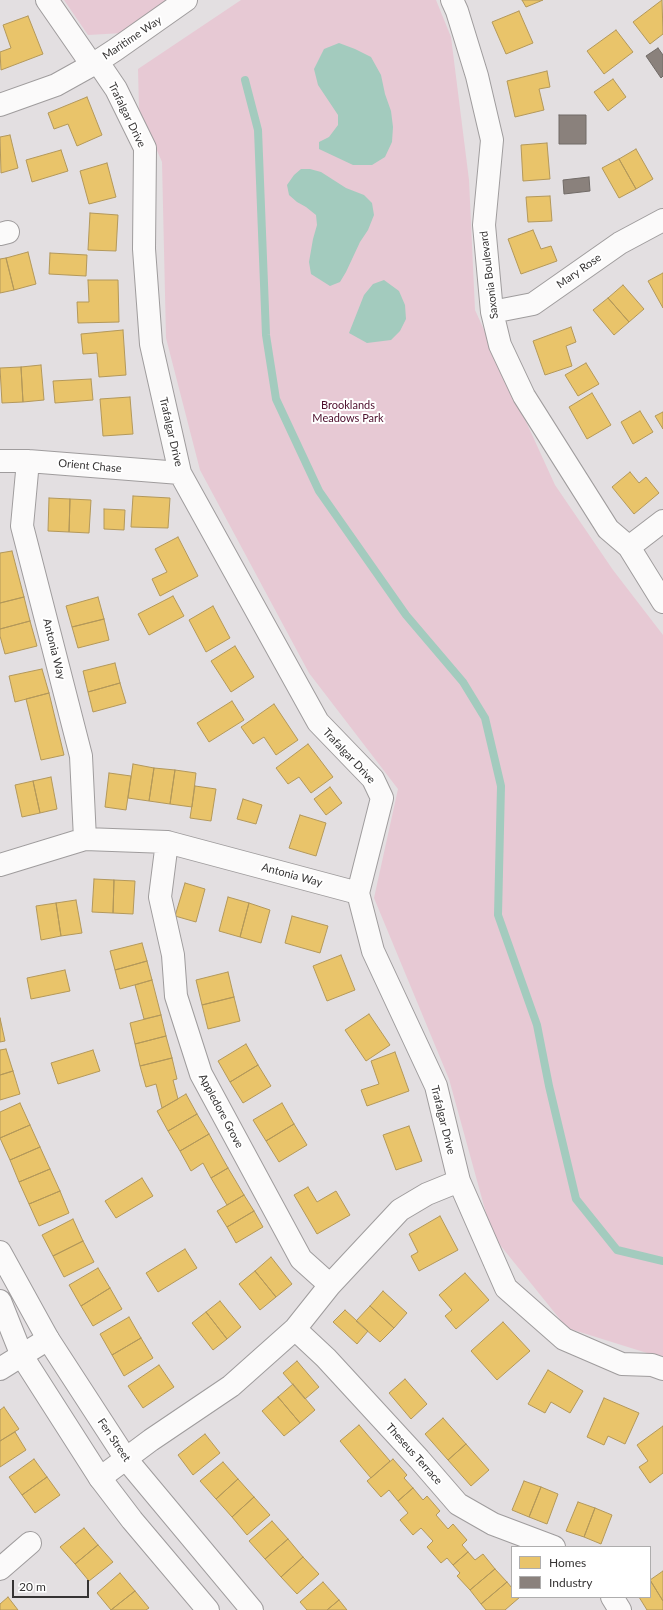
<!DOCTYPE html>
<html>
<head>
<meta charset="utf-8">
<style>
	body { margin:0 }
	#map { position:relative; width:663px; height:1610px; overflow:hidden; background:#e3dfe1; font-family:Lato,sans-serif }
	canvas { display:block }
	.legend { position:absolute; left:511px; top:1546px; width:140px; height:52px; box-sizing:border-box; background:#fff; border:1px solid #aeadad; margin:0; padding:5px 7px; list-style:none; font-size:12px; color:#353333 }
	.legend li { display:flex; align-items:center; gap:8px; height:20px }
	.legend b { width:20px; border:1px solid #aeadad }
	.scale { position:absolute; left:12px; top:1580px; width:77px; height:18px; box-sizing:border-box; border:2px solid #353333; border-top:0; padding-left:5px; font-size:12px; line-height:14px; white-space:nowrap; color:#353333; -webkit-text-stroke:3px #fff; paint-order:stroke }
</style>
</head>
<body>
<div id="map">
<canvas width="663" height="1610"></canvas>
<ul class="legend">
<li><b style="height:11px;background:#e9c46a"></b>Homes</li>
<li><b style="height:11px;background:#8a817c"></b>Industry</li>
</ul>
<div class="scale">20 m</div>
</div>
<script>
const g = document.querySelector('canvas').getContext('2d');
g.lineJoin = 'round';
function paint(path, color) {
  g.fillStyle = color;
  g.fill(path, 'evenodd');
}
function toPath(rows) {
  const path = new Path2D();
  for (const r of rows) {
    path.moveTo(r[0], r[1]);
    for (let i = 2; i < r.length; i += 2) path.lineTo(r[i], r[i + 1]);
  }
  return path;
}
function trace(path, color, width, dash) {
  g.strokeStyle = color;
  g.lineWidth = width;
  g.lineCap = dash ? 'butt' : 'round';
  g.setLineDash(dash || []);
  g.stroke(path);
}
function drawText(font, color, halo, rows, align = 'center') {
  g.font = font + ' Lato,sans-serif';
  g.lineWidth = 4;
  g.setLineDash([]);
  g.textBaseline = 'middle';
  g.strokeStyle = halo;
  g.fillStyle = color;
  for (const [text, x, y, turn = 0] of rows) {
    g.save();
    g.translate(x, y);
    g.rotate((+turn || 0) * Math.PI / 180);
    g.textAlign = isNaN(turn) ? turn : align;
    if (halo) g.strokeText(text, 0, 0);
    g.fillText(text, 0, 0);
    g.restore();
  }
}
paint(toPath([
	[64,0,171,0,123,33,88,35],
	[241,0,436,0,451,37,469,180,475,310,555,485,613,570,663,635,663,1358,567,1328,492,1235,449,1079,374,898,398,789,309,673,200,470,166,338,162,162,139,109,138,69]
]), '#e7c9d4');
paint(toPath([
	[339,43,355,49,371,57,381,75,385,94,391,111,393,127,392,142,385,157,372,165,353,165,319,149,319,142,329,137,338,125,338,115,318,85,314,69,324,49],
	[301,169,310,169,321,172,346,188,364,195,372,203,374,215,368,230,360,242,346,272,340,282,330,286,311,274,309,262,313,239,317,225,316,215,306,207,297,202,289,195,287,185,294,175],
	[384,280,399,291,405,305,406,319,400,331,391,340,367,343,349,333,364,295,373,284]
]), '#a3cbbe');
const homes = toPath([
	[522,0,543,0,526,7,522,0],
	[662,0,663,34,650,44,633,22,662,0],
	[519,11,533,43,506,54,492,22,519,11],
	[28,16,43,54,1,70,0,52,11,48,3,25,28,16],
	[616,30,633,52,604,74,587,51,616,30],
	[547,71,550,87,539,89,544,110,515,117,507,81,547,71],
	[613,79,626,97,608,111,594,92,613,79],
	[87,97,102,135,77,146,68,124,54,129,48,113,87,97],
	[10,135,18,168,1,173,0,137,10,135],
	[547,143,550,179,523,181,521,145,547,143],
	[636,149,653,179,636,189,619,159,636,149],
	[61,150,68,171,32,182,26,160,61,150],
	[619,159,636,189,619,198,602,168,619,159],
	[107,163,116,197,89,204,80,171,107,163],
	[550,196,552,221,528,222,526,197,550,196],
	[90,213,118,215,116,251,88,250,90,213],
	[533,230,541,249,551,246,557,261,521,274,508,239,533,230],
	[28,252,36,284,14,290,6,258,28,252],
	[50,253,87,255,86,276,49,274,50,253],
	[6,258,14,290,0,293,0,259,6,258],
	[663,273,663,308,648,281,663,273],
	[88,280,118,280,119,322,78,323,77,302,89,302,88,280],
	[623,285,644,309,629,322,608,298,623,285],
	[608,298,629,322,614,335,593,310,608,298],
	[571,327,576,342,566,346,572,366,545,375,533,341,571,327],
	[123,330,126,375,99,377,97,353,83,354,81,334,123,330],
	[586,363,599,384,578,396,565,375,586,363],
	[41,365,44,400,23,402,21,367,41,365],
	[21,367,23,402,2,403,0,368,21,367],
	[91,379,93,400,55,403,53,381,91,379],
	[592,393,611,425,587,439,569,407,592,393],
	[130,397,133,434,103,436,100,399,130,397],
	[640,411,653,432,633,444,621,422,640,411],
	[663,412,663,429,655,416,663,412],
	[630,472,639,483,646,477,659,493,634,514,612,487,630,472],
	[133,496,170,498,168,528,131,527,133,496],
	[49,498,70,499,69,532,48,531,49,498],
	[70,499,91,500,89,533,69,532,70,499],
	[104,509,125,510,124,530,104,529,104,509],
	[178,537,198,576,160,596,152,579,167,572,155,549,178,537],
	[12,551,24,597,0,603,0,553,12,551],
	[173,596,184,616,149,635,138,614,173,596],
	[24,597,30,621,0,629,0,603,24,597],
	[98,597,104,619,72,627,66,606,98,597],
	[213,606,230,638,206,652,189,620,213,606],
	[104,619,109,640,78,648,72,627,104,619],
	[30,621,37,646,5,654,0,636,0,629,30,621],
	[235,646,254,677,231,692,211,661,235,646],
	[115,663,120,683,88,692,83,671,115,663],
	[42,669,49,693,15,702,9,676,42,669],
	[120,683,126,703,93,712,88,692,120,683],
	[49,693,64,755,41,760,26,699,49,693],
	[232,701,244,720,209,742,197,723,232,701],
	[274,704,298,740,276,755,264,737,253,744,241,727,274,704],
	[308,744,333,777,311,793,299,777,288,784,276,768,308,744],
	[133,764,154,768,149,801,128,798,133,764],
	[154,768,175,770,170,804,149,801,154,768],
	[175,770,196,773,192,807,170,804,175,770],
	[109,773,131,776,126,810,105,807,109,773],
	[51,777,57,809,40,813,33,781,51,777],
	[33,781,40,813,22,817,15,785,33,781],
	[195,786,216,789,211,821,190,818,195,786],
	[330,787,342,803,326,815,314,799,330,787],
	[243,799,262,805,256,824,237,819,243,799],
	[300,815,326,823,316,856,289,848,300,815],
	[94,879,114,880,113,913,92,912,94,879],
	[114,880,135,881,133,914,113,913,114,880],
	[185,883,205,889,196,922,175,916,185,883],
	[228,897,249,903,240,937,219,931,228,897],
	[76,900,82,933,61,936,56,903,76,900],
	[56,903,61,936,41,940,36,906,56,903],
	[249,903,270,910,261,943,240,937,249,903],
	[292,916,328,926,320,953,285,943,292,916],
	[142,943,147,961,115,970,110,951,142,943],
	[341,955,355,990,327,1001,313,966,341,955],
	[147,961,152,980,120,989,115,970,147,961],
	[65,970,70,991,31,999,27,978,65,970],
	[228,972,234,997,202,1005,196,980,228,972],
	[152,980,161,1015,144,1019,135,985,152,980],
	[234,997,240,1021,208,1029,202,1005,234,997],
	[369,1014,390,1045,366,1061,345,1030,369,1014],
	[161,1015,166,1036,135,1044,130,1023,161,1015],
	[0,1018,5,1041,0,1042,0,1018],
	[166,1036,172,1058,140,1066,135,1044,166,1036],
	[246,1044,258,1065,230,1082,218,1061,246,1044],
	[6,1049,13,1071,0,1075,0,1050,6,1049],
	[93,1050,100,1071,58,1084,51,1063,93,1050],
	[395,1052,409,1091,367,1106,361,1090,379,1084,371,1061,395,1052],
	[172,1058,177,1079,173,1080,178,1099,162,1108,156,1084,146,1087,140,1066,172,1058],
	[258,1065,271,1086,243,1103,230,1082,258,1065],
	[13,1071,20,1094,0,1100,0,1075,13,1071],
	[186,1094,197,1114,168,1131,157,1111,186,1094],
	[20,1103,30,1125,0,1138,0,1112,20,1103],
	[282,1103,294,1124,266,1141,253,1120,282,1103],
	[197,1114,209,1134,180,1151,168,1131,197,1114],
	[294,1124,307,1145,279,1162,266,1141,294,1124],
	[30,1125,40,1147,10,1160,0,1138,30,1125],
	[409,1126,422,1161,396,1170,383,1135,409,1126],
	[209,1134,228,1168,211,1178,203,1163,191,1171,180,1151,209,1134],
	[40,1147,50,1169,19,1182,10,1160,40,1147],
	[228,1168,244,1195,227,1205,211,1178,228,1168],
	[50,1169,60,1191,29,1204,19,1182,50,1169],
	[142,1178,153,1196,116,1218,105,1201,142,1178],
	[308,1187,317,1202,336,1191,350,1215,317,1234,294,1195,308,1187],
	[60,1191,69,1213,39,1226,29,1204,60,1191],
	[244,1195,254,1211,227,1227,217,1211,244,1195],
	[254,1211,263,1227,236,1243,227,1227,254,1211],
	[440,1216,458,1250,419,1271,411,1256,418,1252,409,1234,440,1216],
	[73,1219,83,1241,53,1256,42,1235,73,1219],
	[83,1241,94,1262,64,1277,53,1256,83,1241],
	[185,1249,197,1268,158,1292,146,1273,185,1249],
	[271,1257,292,1284,276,1297,255,1271,271,1257],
	[98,1268,110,1288,81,1306,69,1285,98,1268],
	[255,1271,276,1297,260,1310,239,1284,255,1271],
	[465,1273,489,1300,456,1329,445,1316,452,1310,439,1295,465,1273],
	[110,1288,122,1309,93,1326,81,1306,110,1288],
	[383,1291,407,1313,394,1328,370,1306,383,1291],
	[220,1301,241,1327,227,1339,206,1312,220,1301],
	[370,1306,394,1328,380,1342,356,1321,370,1306],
	[345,1310,368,1331,357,1344,333,1322,345,1310],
	[206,1312,227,1339,213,1350,192,1323,206,1312],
	[129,1317,141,1338,112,1355,100,1334,129,1317],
	[503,1322,530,1351,497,1380,471,1351,503,1322],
	[141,1338,153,1358,124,1376,112,1355,141,1338],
	[297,1361,319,1387,305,1399,283,1373,297,1361],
	[159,1365,174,1387,143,1408,128,1386,159,1365],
	[548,1370,583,1391,570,1413,551,1402,545,1413,528,1404,548,1370],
	[405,1379,427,1404,411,1419,389,1393,405,1379],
	[293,1384,315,1410,300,1423,278,1397,293,1384],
	[278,1397,300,1423,284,1436,262,1411,278,1397],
	[604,1398,639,1413,625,1444,608,1436,604,1445,587,1437,604,1398],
	[4,1407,19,1429,0,1441,0,1410,4,1407],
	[443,1418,466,1444,448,1460,425,1434,443,1418],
	[359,1425,390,1461,371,1478,340,1441,359,1425],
	[663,1426,663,1473,650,1483,639,1467,648,1461,637,1445,663,1426],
	[15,1432,26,1450,0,1467,0,1441,15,1432],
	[205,1434,220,1453,193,1475,178,1455,205,1434],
	[466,1444,489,1470,471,1486,448,1460,466,1444],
	[34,1459,47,1477,22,1495,9,1477,34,1459],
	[393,1459,407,1475,404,1478,413,1488,398,1501,389,1490,381,1497,367,1481,393,1459],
	[223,1462,238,1479,216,1499,200,1481,223,1462],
	[47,1477,60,1495,35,1513,22,1495,47,1477],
	[238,1479,254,1497,232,1517,216,1499,238,1479],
	[524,1481,541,1487,529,1517,512,1510,524,1481],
	[541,1487,558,1494,547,1524,529,1517,541,1487],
	[413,1488,423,1500,427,1496,440,1511,436,1515,448,1529,453,1524,467,1540,462,1545,468,1552,453,1565,447,1558,441,1563,427,1547,433,1541,421,1528,413,1535,400,1520,408,1513,398,1501,413,1488],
	[254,1497,270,1515,247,1535,232,1517,254,1497],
	[578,1502,595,1508,584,1537,566,1531,578,1502],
	[595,1508,612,1515,601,1544,584,1537,595,1508],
	[272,1521,288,1539,265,1559,249,1541,272,1521],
	[84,1528,98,1545,75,1564,60,1547,84,1528],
	[288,1539,303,1557,281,1577,265,1559,288,1539],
	[98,1545,113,1562,89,1581,75,1564,98,1545],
	[468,1552,475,1560,483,1554,495,1569,470,1590,457,1576,460,1573,453,1565,468,1552],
	[303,1557,319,1574,297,1594,281,1577,303,1557],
	[495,1569,507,1582,481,1604,470,1590,495,1569],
	[663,1571,663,1601,650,1580,663,1571],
	[120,1573,135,1591,111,1610,97,1593,120,1573],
	[650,1580,663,1601,663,1610,647,1610,639,1597,650,1597,650,1580],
	[323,1582,339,1600,327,1610,307,1610,300,1602,323,1582],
	[507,1582,512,1588,512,1597,520,1597,505,1610,486,1610,481,1604,507,1582],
	[135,1591,149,1608,146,1610,111,1610,135,1591],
	[8,1597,18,1610,0,1610,0,1604,8,1597],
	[339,1600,347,1610,327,1610,339,1600]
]);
paint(homes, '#e9c46a');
trace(homes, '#b3985a', 1);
const industry = toPath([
	[658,48,663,55,663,76,661,78,646,56,658,48],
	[559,115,586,115,586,144,559,144,559,115],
	[589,177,590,191,564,194,563,180,589,177]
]);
paint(industry, '#8a817c');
trace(industry, '#706a66', 1);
trace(toPath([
	[245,80,258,130,266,335,276,399,319,491,406,615,463,682,485,718,501,786,498,915,537,1025,549,1086,576,1199,617,1250,663,1261]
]), '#a3cbbe', 8);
const street = toPath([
	[47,0,92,65],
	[452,0,457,11,477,76,492,140,484,225,492,312,500,345,524,396,608,529,629,547,663,602],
	[97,61,116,89,145,148,144,249,151,344,180,473,318,722,373,779,382,798,358,893,373,951,436,1086,459,1181,506,1288,564,1339,622,1364,652,1365,663,1369],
	[0,105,56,85,92,65,115,50,186,0],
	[0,234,8,232],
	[492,312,533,304,620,243,663,220],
	[0,461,28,461,180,473],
	[28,461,22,526,81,756,85,839],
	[629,547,663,521],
	[167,842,160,897,173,955,176,996,201,1074,301,1259,330,1285],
	[0,865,85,839,167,842,358,893],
	[295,1329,326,1358,419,1459,458,1504,493,1524,554,1547],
	[0,1369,48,1339],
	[100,1478,151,1440,231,1386,295,1329,330,1285,400,1210,427,1194,459,1181],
	[0,1569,30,1543],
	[612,1597,620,1610]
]);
const secondary = toPath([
	[0,1252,48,1339,126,1459,252,1610],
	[0,1301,22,1356,100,1478,132,1520,208,1610]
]);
trace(street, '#9f9c9d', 24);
trace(secondary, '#9f9c9d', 24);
trace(street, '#fbfafa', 22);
trace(secondary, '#fbfafa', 22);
drawText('11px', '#353333', '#fff', [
	["Maritime Way",132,38,-34],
	["Trafalgar Drive",127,115,64],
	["Mary Rose",579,271,-35],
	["Saxonia Boulevard",489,275,-97],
	["Trafalgar Drive",171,432,77],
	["Orient Chase",90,466,5],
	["Antonia Way",54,649,76],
	["Trafalgar Drive",349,756,47],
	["Antonia Way",292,875,15],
	["Appledore Grove",221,1111,62],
	["Trafalgar Drive",443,1120,76],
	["Fen Street",114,1440,56],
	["Theseus Terrace",414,1454,48]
]);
drawText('11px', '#4d0e2c', '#fff', [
	["Brooklands",348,405],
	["Meadows Park",348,418]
]);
</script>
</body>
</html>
